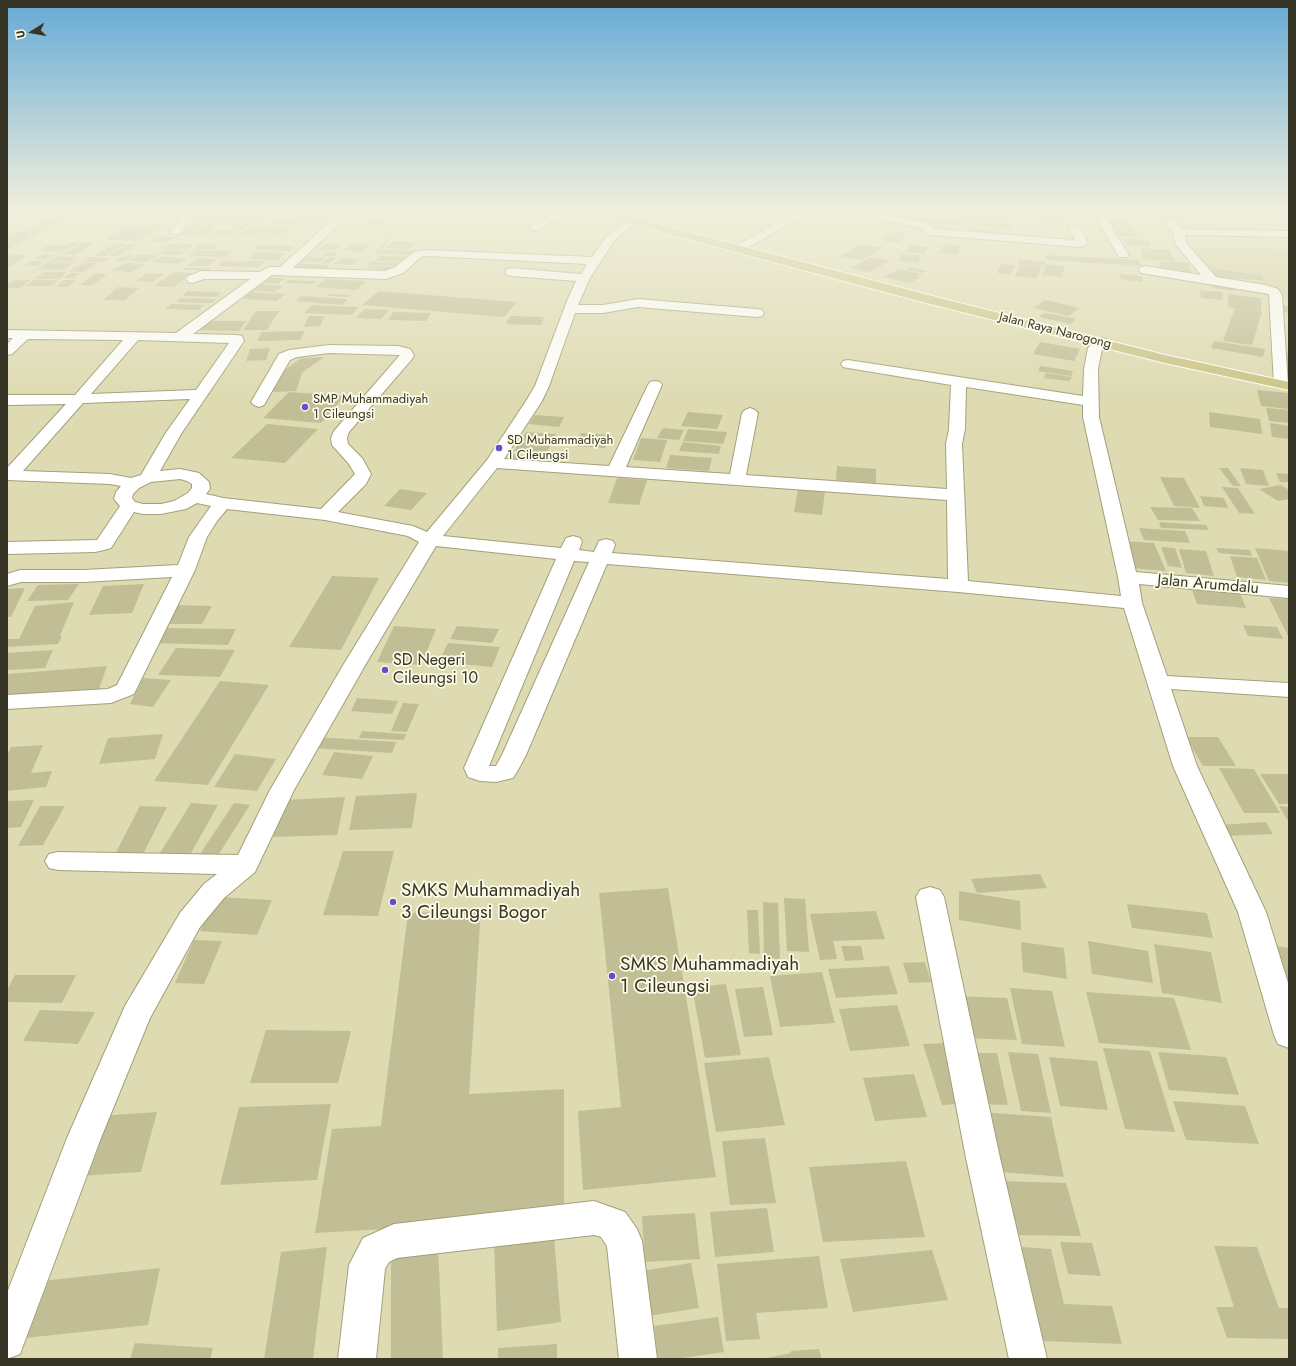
<!DOCTYPE html>
<html>
<head>
<meta charset="utf-8">
<style>
	body { margin:0 }
	#map { position:relative; width:1296px; height:1366px; overflow:hidden; background:#dedbb2; font-family:Jost,sans-serif }
	canvas { display:block }
	.frame { position:absolute; inset:0; border:8px solid #373626; pointer-events:none }
	.north { position:absolute; left:12px; top:12px; width:40px; height:40px; -webkit-text-stroke:3px #fcfbe7; paint-order:stroke; rotate:259deg; font-size:11px; font-weight:700; line-height:16px; text-align:center; color:#373626 }
	.north::after { content:''; display:block; margin:auto; width:14px; height:18px; background:#373626; clip-path:polygon(50% 0,100% 100%,50% 72%,0 100%) }
</style>
</head>
<body>
<div id="map">
<canvas width="1296" height="1366"></canvas>
<div class="frame"></div>
<div class="north">U</div>
</div>
<script>
const g = document.querySelector('canvas').getContext('2d');
g.lineJoin = 'round';
function paint(path, color) {
  g.fillStyle = color;
  g.fill(path, 'evenodd');
}
function toPath(rows) {
  const path = new Path2D();
  for (const r of rows) {
    path.moveTo(r[0], r[1]);
    for (let i = 2; i < r.length; i += 2) path.lineTo(r[i], r[i + 1]);
  }
  return path;
}
function trace(path, color, width, dash) {
  g.strokeStyle = color;
  g.lineWidth = width;
  g.lineCap = dash ? 'butt' : 'round';
  g.setLineDash(dash || []);
  g.stroke(path);
}
function drawText(font, color, halo, rows, align = 'center') {
  g.font = font + ' Jost,sans-serif';
  g.lineWidth = 3.5;
  g.setLineDash([]);
  g.textBaseline = 'middle';
  g.strokeStyle = halo;
  g.fillStyle = color;
  for (const [text, x, y, turn = 0] of rows) {
    g.save();
    g.translate(x, y);
    g.rotate((+turn || 0) * Math.PI / 180);
    g.textAlign = isNaN(turn) ? turn : align;
    if (halo) g.strokeText(text, 0, 0);
    g.fillText(text, 0, 0);
    g.restore();
  }
}
paint(toPath([
	[1184,248,1289,249,1289,299,1264,296,1264,274,1194,266]
]), '#d3d09f');
paint(toPath([
	[203,210,218,210,213,214,199,213],
	[225,210,250,210,245,214,221,213],
	[271,210,291,210,333,211,322,220,313,220,309,224,272,224,276,220,307,219,295,219,297,216,265,216],
	[871,210,908,210,908,214,871,212],
	[920,211,1002,216,1002,222,918,216],
	[1039,213,1063,215,1064,220,1040,219],
	[195,214,226,214,220,221,188,221],
	[226,216,264,216,258,223,219,223],
	[908,217,1011,224,1011,229,907,222],
	[46,220,63,221,45,232,41,231,7,250,7,238,19,231,36,232,24,231],
	[1107,222,1131,223,1138,237,1114,235],
	[131,224,162,226,138,241,106,240,116,233,130,234,117,233],
	[192,224,217,225,205,235,180,234],
	[237,225,249,225,243,230,231,230],
	[934,225,951,227,947,232,930,230],
	[251,226,266,227,256,236,240,235],
	[270,227,292,227,284,234,262,233],
	[968,227,996,230,992,237,964,234],
	[215,231,238,231,233,235,210,235],
	[887,232,905,233,901,243,883,242],
	[156,236,176,237,168,242,148,241],
	[1124,238,1148,240,1150,247,1125,245],
	[392,241,415,242,410,249,386,248],
	[74,242,80,243,60,253,54,253],
	[83,242,95,243,74,255,63,254],
	[116,243,127,244,105,256,95,255],
	[353,243,371,244,362,252,344,250],
	[129,244,138,244,118,256,108,256],
	[169,244,194,244,189,249,163,249],
	[199,244,219,245,215,249,194,249],
	[326,244,341,245,334,250,319,250],
	[862,244,883,248,861,260,839,256],
	[944,244,962,246,957,255,939,253],
	[49,245,66,246,54,252,37,251],
	[259,245,294,246,290,251,253,250],
	[910,245,929,247,924,254,905,252],
	[1140,248,1170,250,1174,261,1143,259],
	[382,249,417,251,414,255,378,254],
	[164,250,187,251,180,255,157,254],
	[195,250,231,251,226,257,189,256],
	[255,252,285,253,278,260,248,259],
	[326,252,338,253,334,256,322,256],
	[7,254,27,255,7,269],
	[44,254,55,255,46,260,35,259],
	[140,254,158,255,147,262,128,261],
	[902,254,921,256,918,263,898,261],
	[127,255,135,255,123,262,114,261],
	[1045,255,1138,260,1141,266,1046,260],
	[56,256,77,257,70,262,49,261],
	[162,256,188,259,178,264,152,262],
	[302,256,325,258,319,262,296,261],
	[380,256,409,257,404,262,375,261],
	[90,257,109,258,103,262,84,262],
	[330,257,337,258,329,264,322,263],
	[871,257,890,261,869,272,850,268],
	[197,258,216,259,208,266,187,266],
	[341,258,359,259,352,265,333,264],
	[1020,259,1045,262,1044,267,1018,264],
	[32,261,45,261,38,266,25,265],
	[223,261,264,261,259,267,217,266],
	[1159,261,1189,263,1192,274,1161,272],
	[48,262,74,263,63,270,36,269],
	[127,262,146,264,131,272,111,271],
	[371,262,404,263,402,266,368,265],
	[82,263,97,263,84,272,69,271],
	[294,263,329,265,321,272,285,270],
	[1002,264,1015,265,1010,275,997,273],
	[1046,264,1065,266,1062,277,1042,275],
	[1020,265,1041,267,1037,278,1015,276],
	[368,266,398,267,395,270,365,268],
	[910,267,927,271,924,273,906,270],
	[185,268,210,268,208,270,183,270],
	[1211,268,1263,275,1264,281,1211,276],
	[900,269,922,274,917,277,920,278,910,283,884,277],
	[43,272,67,272,60,279,35,279],
	[174,272,192,273,173,287,154,286],
	[70,273,80,273,74,278,64,278],
	[95,273,108,274,93,285,80,285],
	[147,273,164,274,152,282,135,281],
	[1120,274,1142,276,1142,282,1120,279],
	[265,277,285,279,277,284,257,282],
	[326,279,366,281,357,290,316,287],
	[14,280,31,280,20,288,7,288,7,285],
	[33,280,58,280,51,286,26,286],
	[64,280,76,280,68,287,56,287],
	[288,280,316,281,313,284,285,283],
	[1213,282,1236,285,1236,291,1212,288],
	[254,284,283,286,275,292,246,290],
	[118,287,139,288,125,300,103,300],
	[1200,290,1222,292,1223,300,1201,298],
	[187,291,221,292,217,297,182,296],
	[379,291,517,302,504,317,362,305],
	[251,292,285,294,277,301,243,299],
	[328,294,350,295,348,297,326,296],
	[1228,294,1261,298,1261,311,1249,310,1262,312,1252,345,1223,341,1235,308,1228,307],
	[301,296,348,299,342,305,295,301],
	[181,298,216,299,212,303,176,302],
	[1045,300,1080,308,1069,316,1034,308],
	[171,304,204,305,198,310,165,309],
	[311,305,358,307,352,315,305,313],
	[1282,305,1289,306,1289,313,1284,312],
	[365,309,389,310,381,319,356,318],
	[256,311,279,311,267,330,243,330],
	[393,312,431,313,426,321,388,320],
	[1045,313,1057,315,1076,319,1070,324,1039,317],
	[309,316,325,316,320,326,304,327],
	[510,316,544,317,541,325,506,324],
	[202,321,246,321,239,331,194,330],
	[305,331,300,340,257,341,262,332],
	[1214,341,1265,349,1263,357,1211,348],
	[1040,342,1080,349,1074,361,1033,354],
	[270,348,266,360,246,361,250,349],
	[1281,352,1289,353,1289,366,1282,365],
	[324,357,302,373,296,391,272,392,279,374,301,358],
	[1040,366,1073,371,1071,376,1038,371],
	[1046,373,1072,377,1069,381,1044,378],
	[1257,390,1289,393,1289,409,1261,406],
	[289,392,345,396,321,423,263,418],
	[1266,408,1289,410,1289,423,1269,421],
	[688,412,723,415,717,429,681,426],
	[1209,412,1260,419,1262,434,1210,427],
	[535,415,564,417,559,427,529,424],
	[1270,423,1289,426,1289,439,1272,437],
	[267,424,318,429,285,463,231,458],
	[663,428,684,430,679,440,657,438],
	[688,429,727,432,723,444,683,441],
	[526,432,556,434,552,442,521,441],
	[581,433,611,435,605,448,575,446],
	[641,438,667,440,660,462,633,460],
	[519,442,551,444,547,453,514,451],
	[683,442,721,446,719,454,679,451],
	[514,454,526,456,521,462,509,461],
	[670,455,712,458,709,471,666,468],
	[837,466,876,469,876,483,836,480],
	[1219,468,1228,468,1241,486,1233,486],
	[1240,468,1263,470,1269,486,1246,484],
	[1276,473,1289,474,1289,482,1280,482],
	[1160,477,1184,478,1200,508,1174,506],
	[617,478,647,480,639,505,608,503],
	[1281,485,1289,490,1289,499,1278,501,1259,489],
	[1222,487,1238,488,1255,514,1239,513],
	[798,488,825,491,822,515,794,512],
	[400,489,427,493,411,510,384,506],
	[1200,496,1224,498,1228,508,1204,506],
	[1150,507,1192,508,1200,521,1158,520],
	[1159,522,1206,525,1209,530,1161,528],
	[1139,528,1185,531,1190,543,1144,540],
	[1121,541,1154,543,1166,571,1131,568],
	[1161,547,1175,548,1182,568,1168,566],
	[1216,548,1250,550,1252,556,1219,553],
	[1255,548,1289,551,1289,583,1269,581],
	[1179,549,1206,551,1214,576,1186,573],
	[1230,556,1257,558,1266,580,1237,577],
	[332,576,379,578,341,650,289,647],
	[79,584,68,600,27,601,38,585],
	[144,584,132,613,89,615,103,586],
	[1191,587,1239,591,1246,608,1197,604],
	[25,588,11,617,7,617,7,589],
	[1269,598,1289,599,1289,638],
	[74,602,60,636,62,636,58,644,7,647,7,639,19,639,35,606],
	[173,605,212,606,202,624,162,624],
	[1243,625,1277,627,1283,639,1248,636],
	[394,626,436,629,421,665,377,662],
	[457,626,499,629,492,643,450,639],
	[160,628,236,629,228,645,150,643],
	[448,643,500,647,492,667,439,662],
	[176,648,235,650,220,677,158,675],
	[53,650,45,668,7,670,7,653],
	[107,666,98,692,7,700,8,674],
	[143,678,171,680,153,707,130,704],
	[220,681,269,685,208,785,154,781],
	[357,698,398,701,392,714,351,711],
	[403,703,419,704,407,732,391,731],
	[362,731,406,734,404,740,359,738],
	[163,734,155,759,99,764,108,738],
	[318,737,396,742,392,753,312,748],
	[1186,737,1218,737,1236,766,1203,766],
	[43,745,31,773,52,771,46,787,7,791,7,756,11,747],
	[334,752,373,756,362,779,322,775],
	[235,754,276,759,257,791,214,787],
	[1219,768,1254,769,1280,813,1244,813],
	[1260,774,1289,774,1289,804,1279,804],
	[417,793,412,828,349,830,356,796],
	[345,797,337,835,273,837,283,800],
	[34,800,21,827,7,828,7,801],
	[191,803,218,805,190,855,160,853],
	[234,803,250,805,217,857,200,854],
	[40,806,65,806,43,845,18,846],
	[140,806,167,807,143,854,115,854],
	[1279,806,1289,807,1289,823],
	[1266,822,1273,834,1225,836,1218,825],
	[343,851,394,851,378,916,323,915],
	[1040,874,1047,888,977,893,971,879],
	[668,888,716,1177,583,1190,578,1111,621,1107,599,893],
	[959,891,1020,901,1021,930,959,920],
	[217,897,272,900,257,935,200,931],
	[784,898,805,899,809,952,787,951],
	[763,902,778,903,780,959,764,958],
	[1127,904,1207,913,1213,938,1132,928],
	[481,910,469,1094,564,1089,564,1219,315,1233,332,1129,381,1126,408,913],
	[747,910,758,910,760,954,749,953],
	[876,911,885,939,833,941,837,959,820,960,810,914],
	[194,940,222,941,204,984,175,983],
	[1088,941,1148,951,1153,983,1092,974],
	[1021,942,1064,948,1067,979,1023,972],
	[1154,944,1211,952,1222,1003,1162,993],
	[841,946,861,946,864,960,845,961],
	[1276,946,1289,948,1289,984,1286,983],
	[925,962,931,982,909,983,903,963],
	[889,966,898,994,836,998,828,969],
	[822,972,835,1023,780,1027,770,976],
	[15,975,76,975,62,1003,7,1002,7,990],
	[726,984,741,1055,705,1058,692,987],
	[763,987,773,1035,744,1037,735,989],
	[1010,988,1052,991,1065,1047,1022,1044],
	[1086,992,1174,998,1191,1050,1099,1043],
	[956,996,1007,998,1017,1040,964,1038],
	[897,1005,910,1046,850,1051,839,1009],
	[40,1010,95,1012,78,1044,23,1041],
	[266,1030,351,1031,338,1083,250,1083],
	[950,1043,970,1103,942,1105,923,1044],
	[1103,1048,1150,1051,1175,1132,1125,1129],
	[1008,1052,1038,1054,1051,1113,1021,1111],
	[1158,1052,1226,1057,1239,1095,1169,1090],
	[970,1053,997,1053,1008,1105,980,1104],
	[769,1057,785,1125,716,1132,704,1063],
	[1049,1057,1097,1061,1108,1110,1060,1106],
	[914,1074,927,1117,875,1121,863,1078],
	[1173,1101,1245,1106,1259,1144,1186,1140],
	[331,1104,317,1180,220,1185,239,1107],
	[157,1112,141,1172,79,1176,99,1116],
	[979,1112,1051,1117,1064,1177,988,1171],
	[765,1138,776,1203,730,1205,722,1141],
	[906,1161,925,1237,823,1242,809,1167],
	[1000,1181,1066,1183,1081,1236,1012,1235],
	[767,1208,774,1252,715,1257,710,1212],
	[695,1213,700,1259,645,1262,642,1216],
	[554,1236,561,1322,497,1331,494,1244],
	[1060,1242,1092,1243,1101,1276,1068,1274],
	[438,1245,443,1359,391,1359,391,1253],
	[1214,1246,1257,1247,1279,1308,1289,1308,1289,1339,1227,1338,1216,1307,1234,1307],
	[327,1247,313,1359,264,1359,281,1252],
	[1021,1247,1051,1249,1064,1304,1112,1306,1122,1344,1041,1341],
	[932,1250,948,1300,853,1312,840,1259],
	[819,1256,828,1308,756,1313,760,1339,726,1341,717,1264],
	[691,1263,699,1308,648,1316,642,1271],
	[160,1268,148,1325,15,1339,32,1282],
	[718,1317,724,1352,676,1359,658,1359,654,1326],
	[135,1343,213,1348,210,1359,130,1359],
	[557,1344,557,1359,498,1359,498,1348],
	[819,1349,822,1359,762,1359,791,1353,791,1351]
]), '#c1be96');
const minor = toPath([
	[7,210,57,211,96,210,91,213,57,217,7,216,7,210],
	[192,210,204,210,188,223,180,234,172,234,170,232,180,219,192,210],
	[343,210,355,210,293,268,385,271,395,267,414,252,426,250,592,257,606,237,627,220,631,219,636,222,614,241,590,278,578,305,603,305,638,299,757,309,762,310,764,313,762,316,757,317,638,307,603,313,575,313,549,386,542,401,504,459,609,466,648,385,650,382,655,381,660,382,662,385,626,467,730,474,742,413,745,410,750,408,755,410,758,413,746,475,947,489,946,444,949,429,951,385,848,368,843,367,841,364,843,361,848,360,1083,396,1084,369,1088,348,1096,339,1101,338,1106,339,1108,342,1102,349,1098,369,1099,417,1136,572,1289,586,1289,598,1139,584,1142,603,1167,676,1289,683,1289,697,1171,689,1197,766,1266,912,1289,986,1289,1048,1278,1044,1274,1035,1238,912,1173,766,1124,608,958,592,607,564,526,755,518,770,513,778,496,782,480,781,468,777,464,768,556,559,436,546,367,662,294,790,255,872,224,898,200,927,150,1018,101,1138,20,1354,7,1359,7,1293,67,1138,125,1006,180,913,204,884,217,874,58,870,49,868,45,861,49,854,58,852,238,855,270,790,345,662,419,542,408,536,325,520,227,509,217,521,207,537,195,570,134,694,111,703,7,709,7,695,108,689,117,685,172,577,84,582,21,582,7,586,7,574,20,570,84,570,178,565,189,537,211,506,197,503,186,509,161,514,143,514,134,512,111,548,104,550,95,552,7,554,7,542,97,540,120,506,114,499,116,492,121,486,110,484,7,480,7,468,66,404,7,405,7,395,75,395,123,340,28,339,12,354,7,355,7,344,13,338,7,338,7,330,176,333,250,279,204,279,192,283,188,282,186,279,188,276,202,271,259,272,269,267,280,267,343,210],
	[426,256,587,264,581,274,511,268,507,269,505,272,507,275,511,276,576,281,567,301,535,386,526,401,487,460,427,532,413,526,338,512,366,484,371,474,362,458,348,444,347,438,349,432,412,359,414,355,410,349,398,346,329,345,289,350,279,354,251,402,254,405,259,407,264,405,290,360,297,357,329,353,400,355,334,431,331,438,332,445,349,464,355,474,321,509,223,498,206,494,210,489,209,482,199,473,180,469,160,471,181,434,244,341,242,336,237,335,193,334,272,275,386,279,403,273,421,257,426,256],
	[138,340,229,343,196,390,91,394,138,340],
	[966,387,1083,405,1083,417,1118,577,1121,596,968,581,962,444,965,429,966,387],
	[190,399,165,434,141,475,131,478,110,474,23,471,83,403,190,399],
	[497,468,947,500,948,579,612,553,615,545,613,541,606,539,599,541,594,552,579,550,582,542,580,538,573,536,566,538,561,548,443,536,497,468],
	[180,479,187,481,192,484,192,488,188,493,174,501,161,504,143,504,135,502,132,498,133,494,139,488,151,482,180,479],
	[574,561,589,562,502,755,496,766,489,766,574,561],
	[561,210,575,210,538,230,534,231,529,228,530,226,561,210],
	[818,210,862,210,929,223,934,229,1075,240,1069,228,1074,225,1078,226,1088,242,1084,246,1080,247,931,235,924,233,921,228,840,212,793,222,742,251,738,252,734,251,732,249,734,247,786,217,818,210],
	[1091,210,1101,210,1129,255,1127,257,1119,257,1091,210],
	[1160,210,1289,212,1289,218,1162,216,1157,213,1160,210],
	[1169,219,1173,220,1181,229,1289,231,1289,237,1185,235,1187,244,1216,277,1266,285,1278,289,1280,292,1282,296,1288,384,1286,387,1281,388,1276,387,1274,384,1269,294,1141,273,1139,270,1141,267,1145,266,1201,275,1176,245,1173,233,1164,222,1169,219],
	[930,887,940,890,944,897,1000,1158,1047,1359,1009,1359,966,1158,916,897,920,890,930,887],
	[594,1201,625,1212,637,1229,642,1241,657,1359,619,1359,607,1246,601,1237,594,1235,397,1258,389,1262,385,1269,376,1359,338,1359,349,1265,363,1238,394,1224,594,1201]
]);
const major = toPath([
	[585,210,604,210,940,298,1165,355,1289,382,1289,390,1165,363,930,304,586,212,585,210]
]);
trace(minor, '#a3a079', 2);
trace(major, '#fff', 2);
trace(toPath([
	[366,223,394,224,399,226,376,254]
]), '#8e8b6f', 1.5, [1, 1]);
paint(minor, '#fff');
paint(major, '#cac485');
const sky = g.createLinearGradient(0, 0, 0, 402);
sky.addColorStop(0, '#66aad6');
sky.addColorStop(0.52, '#f0efdc');
sky.addColorStop(1, '#f0efdc00');
g.fillStyle = sky;
g.fillRect(0, 0, 1296, 402);
for (const [x, y, r, color] of [
	[305,407,4,"#6150c8"],
	[499,448,4,"#6150c8"],
	[385,670,4,"#6150c8"],
	[393,902,4,"#6150c8"],
	[612,976,4,"#6150c8"]
]) {
  const dot = new Path2D();
  dot.arc(x, y, r, 0, 2 * Math.PI);
  g.fillStyle = color;
  g.fill(dot);
  trace(dot, '#fcfbe7', 1.5);
}
drawText('13px', '#373626', '#fcfbe7', [
	["Jalan Raya Narogong",1055,331,14]
]);
drawText('13px', '#373626', '#fcfbe7', [
	["SMP Muhammadiyah",313,400],
	["1 Cileungsi",313,415],
	["SD Muhammadiyah",507,441],
	["1 Cileungsi",507,456]
], 'left');
drawText('16px', '#373626', '#fcfbe7', [
	["Jalan Arumdalu",1208,585,5]
]);
drawText('16px', '#373626', '#fcfbe7', [
	["SD Negeri",393,661],
	["Cileungsi 10",393,679]
], 'left');
drawText('19px', '#373626', '#fcfbe7', [
	["SMKS Muhammadiyah",401,891],
	["3 Cileungsi Bogor",401,913],
	["SMKS Muhammadiyah",620,965],
	["1 Cileungsi",620,987]
], 'left');
</script>
</body>
</html>
